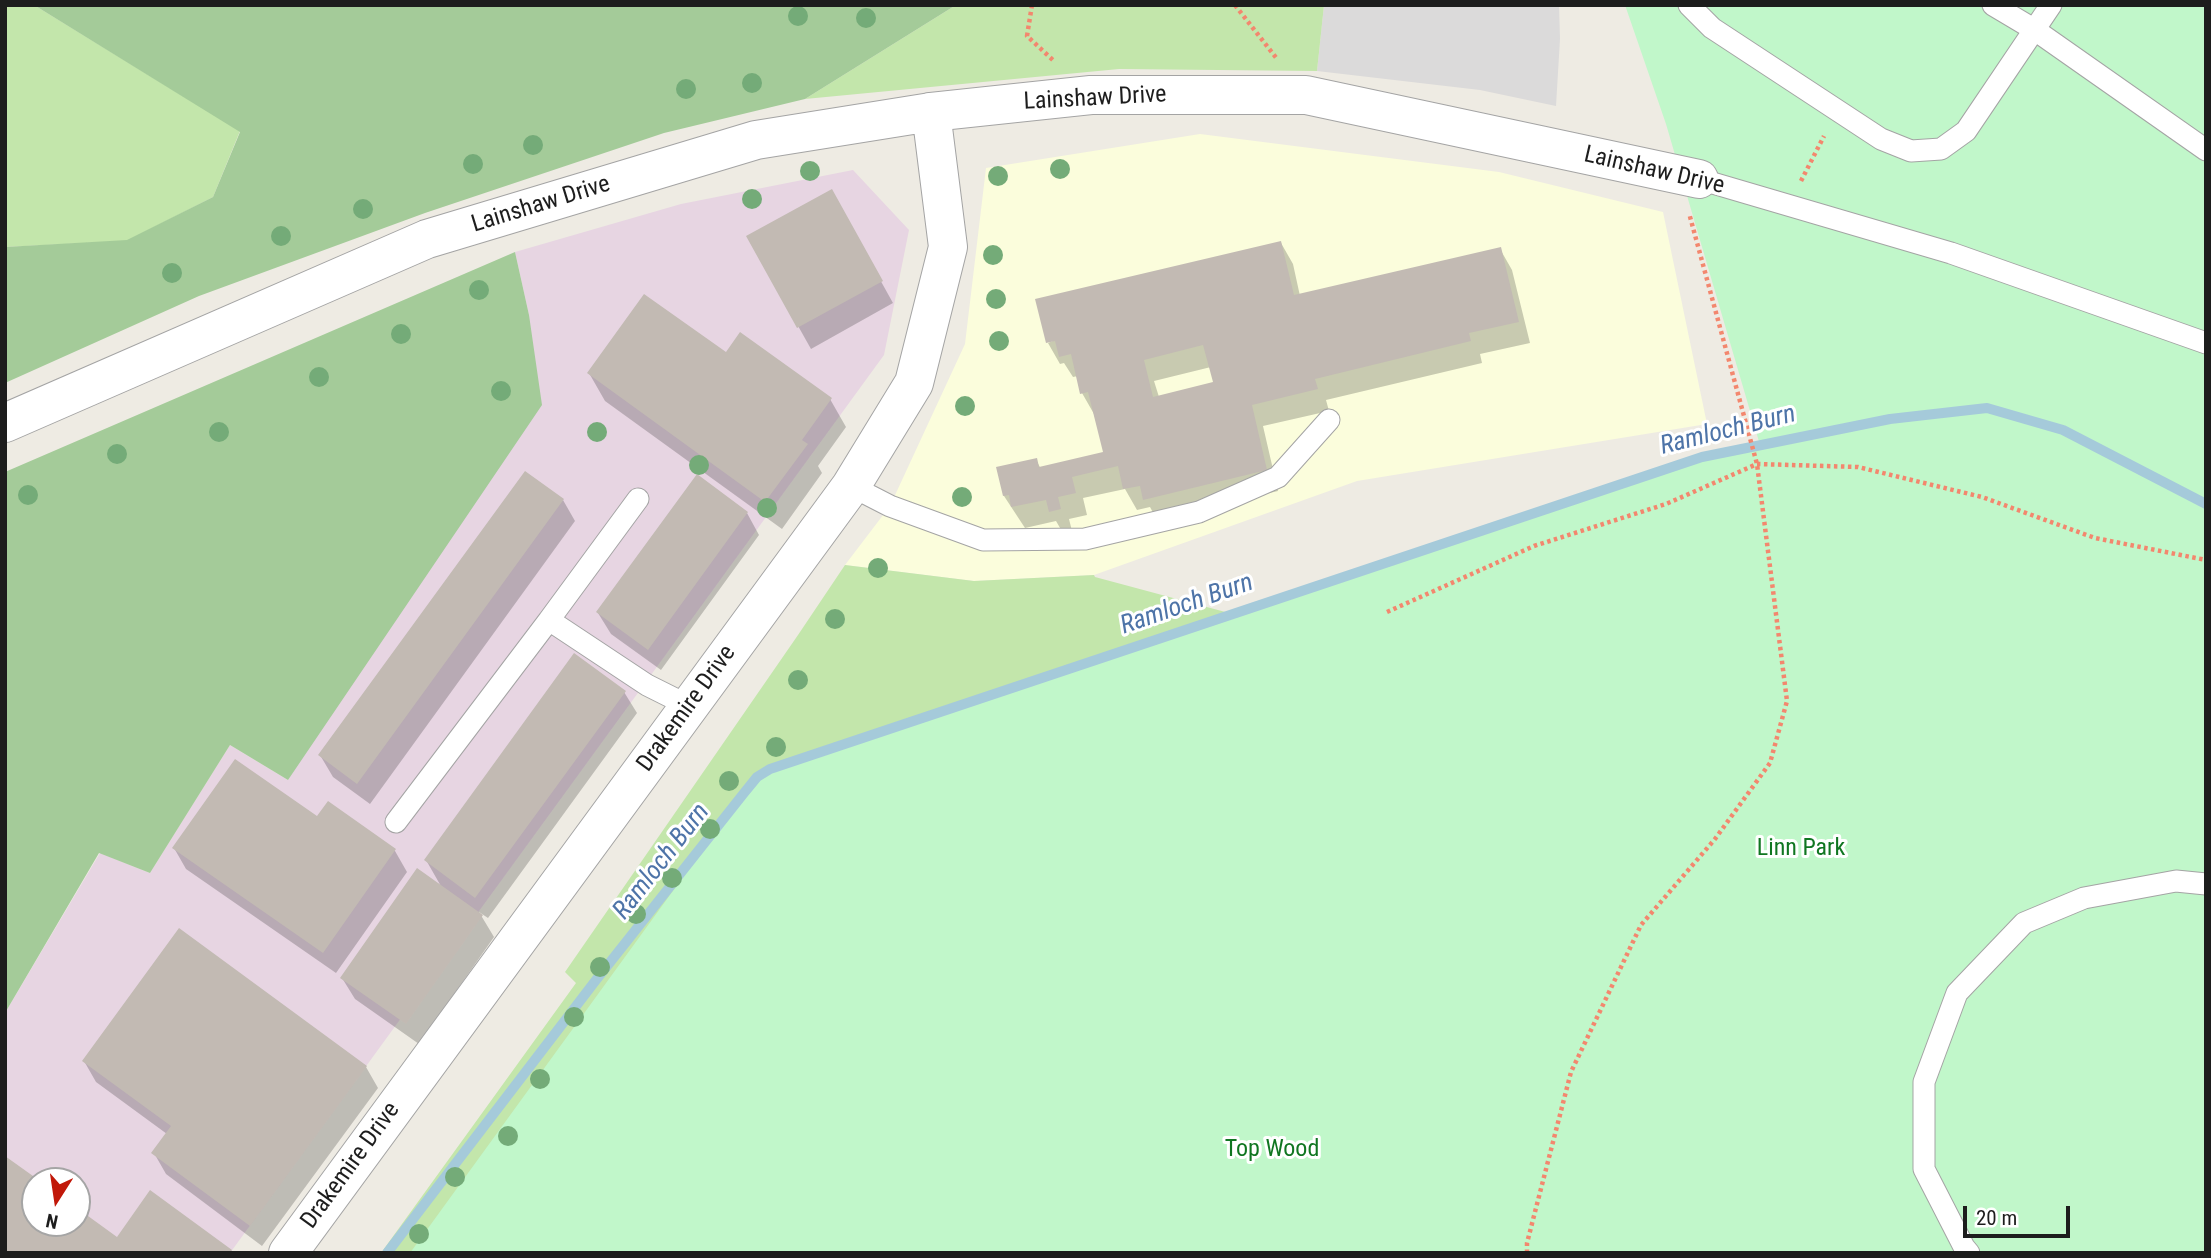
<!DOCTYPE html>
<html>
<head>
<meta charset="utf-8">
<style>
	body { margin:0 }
	#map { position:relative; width:2211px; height:1258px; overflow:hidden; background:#eeebe3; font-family:"Roboto Condensed",sans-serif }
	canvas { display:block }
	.frame { position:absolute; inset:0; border:7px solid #1d1d1d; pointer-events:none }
	.north { position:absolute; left:21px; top:1167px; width:70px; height:70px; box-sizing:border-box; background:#fff; border:2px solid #a5a5a5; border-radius:50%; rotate:192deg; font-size:19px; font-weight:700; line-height:28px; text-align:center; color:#1d1d1d }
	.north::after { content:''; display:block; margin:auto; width:24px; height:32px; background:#c11809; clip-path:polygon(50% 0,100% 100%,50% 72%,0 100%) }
	.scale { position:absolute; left:1963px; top:1206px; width:107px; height:32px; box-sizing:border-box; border:4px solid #1d1d1d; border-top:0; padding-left:9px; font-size:21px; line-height:24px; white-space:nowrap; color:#1d1d1d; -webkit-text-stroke:5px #fff; paint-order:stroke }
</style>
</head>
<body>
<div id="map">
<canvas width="2211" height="1258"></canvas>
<div class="frame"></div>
<div class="north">N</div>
<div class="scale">20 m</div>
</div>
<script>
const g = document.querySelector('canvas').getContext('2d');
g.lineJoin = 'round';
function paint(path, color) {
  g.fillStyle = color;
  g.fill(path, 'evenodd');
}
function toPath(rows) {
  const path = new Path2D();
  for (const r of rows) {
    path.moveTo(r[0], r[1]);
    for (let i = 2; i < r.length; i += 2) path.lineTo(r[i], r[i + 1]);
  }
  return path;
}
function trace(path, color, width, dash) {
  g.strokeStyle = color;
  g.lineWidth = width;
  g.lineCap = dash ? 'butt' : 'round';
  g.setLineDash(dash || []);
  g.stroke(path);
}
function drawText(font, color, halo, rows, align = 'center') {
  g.font = font + ' "Roboto Condensed",sans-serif';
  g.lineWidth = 6;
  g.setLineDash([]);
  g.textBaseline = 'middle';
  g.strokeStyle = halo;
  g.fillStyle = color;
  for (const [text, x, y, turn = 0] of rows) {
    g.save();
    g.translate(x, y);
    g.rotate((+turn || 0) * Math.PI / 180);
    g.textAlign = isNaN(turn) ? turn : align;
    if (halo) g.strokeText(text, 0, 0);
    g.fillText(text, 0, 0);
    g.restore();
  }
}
paint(toPath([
	[1324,5,1559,5,1560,39,1556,106,1480,90,1317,71]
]), '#dbdada');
paint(toPath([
	[853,170,909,230,884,355,230,1253,5,1253,5,1013,100,853,150,873,230,745,288,780,529,315,515,252,681,204],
	[35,1181,77,1181,77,1223,35,1223]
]), '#e7d5e2');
paint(toPath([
	[1200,134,1499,172,1663,212,1707,424,1357,481,1094,575,974,581,845,565,890,506,965,344,986,168]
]), '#fbfddc');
paint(toPath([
	[5,5,34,5,240,131,213,197,127,241,5,247],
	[956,5,1324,5,1317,71,1119,69,805,99],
	[845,565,974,581,1094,575,1095,577,1352,646,1090,1253,381,1253,576,983,565,972,798,635]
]), '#c3e6ab');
paint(toPath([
	[34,5,956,5,805,99,664,133,425,213,199,296,5,383,5,247,127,240,213,197,240,132],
	[515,252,529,315,542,405,288,780,230,745,150,873,99,853,5,1013,5,472]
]), '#a4cb99');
paint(toPath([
	[1625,5,2206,5,2206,1253,410,1253,744,793,757,777,770,769,1702,457,1760,445,1666,124]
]), '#c1f7ca');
paint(toPath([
	[843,213,893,303,811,349,748,237],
	[1281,243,1293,264,1300,296,1500,249,1512,270,1530,343,1480,354,1482,363,1326,400,1329,411,1263,426,1278,491,1157,520,1150,507,1137,510,1125,489,1083,498,1087,515,1069,519,1072,531,1063,533,1056,521,1025,528,1004,496,998,468,1036,460,1041,469,1105,454,1094,414,1082,393,1078,376,1073,377,1064,363,1060,364,1048,343],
	[1211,367,1215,383,1159,397,1154,381],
	[726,355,830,399,846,427,818,466,822,473,782,529,605,401,589,373],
	[563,500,575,521,370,804,333,777,320,755],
	[747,513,759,535,661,670,611,634,598,613],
	[624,692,637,713,488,918,479,912,494,937,419,1044,355,999,342,978,442,888,426,860],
	[328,804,395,851,407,872,336,973,186,869,174,848,318,819],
	[84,1061,366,1067,378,1088,262,1246,166,1174,154,1153,167,1134,96,1082]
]), '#0003');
trace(toPath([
	[387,1253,596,980,744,793,757,777,770,769,1702,457,1890,419,1987,408,2063,430,2206,504]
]), '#a5cada', 10);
paint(toPath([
	[832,189,883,281,797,328,746,236],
	[1281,241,1294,295,1501,247,1519,322,1469,333,1471,341,1315,379,1318,389,1252,405,1267,470,1143,500,1140,486,1123,489,1118,466,1072,477,1076,493,1058,497,1061,509,1049,512,1046,500,1011,507,1009,495,1003,496,996,467,1037,458,1039,467,1103,452,1088,392,1080,394,1071,354,1059,357,1055,341,1046,343,1035,299],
	[1203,345,1213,382,1153,397,1144,360],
	[644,294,726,352,740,332,832,398,802,440,808,444,765,502,587,373],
	[525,471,564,499,357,784,318,755],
	[697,474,748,512,648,650,596,612],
	[574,653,626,691,475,898,424,860],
	[235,759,317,816,328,801,396,849,323,953,172,848],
	[417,868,483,915,406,1024,340,978],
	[179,928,367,1066,250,1226,151,1153,171,1126,82,1061],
	[5,1156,40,1181,35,1181,35,1223,77,1223,77,1208,117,1237,150,1190,232,1250,230,1253,5,1253]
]), '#c2bab3');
const service = toPath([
	[1689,5,1712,28,1881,139,1911,151,1941,149,1966,131,2051,5],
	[1993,5,2035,30,2206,150],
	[1699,179,1951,253,2206,343],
	[851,486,890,506,983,540,1085,539,1199,512,1278,477,1329,420],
	[549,620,638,499],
	[396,822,549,620,647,685,689,706],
	[1969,1253,1964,1247,1924,1169,1924,1082,1957,993,2024,923,2084,898,2176,881,2206,884]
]);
const minor = toPath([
	[931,112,1091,95,1306,95,1699,179]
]);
const tertiary = toPath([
	[5,423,427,239,756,140,931,112,948,247,914,383,851,486,288,1253]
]);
trace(service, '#a4a4a4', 23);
trace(minor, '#a4a4a4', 40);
trace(tertiary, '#a4a4a4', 40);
trace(toPath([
	[1032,5,1027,36,1055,62],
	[1235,5,1277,59],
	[1801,181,1824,136],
	[1387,612,1534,546,1666,504,1757,464,1858,467,1982,497,2095,538,2206,560],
	[1527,1253,1527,1243,1571,1072,1641,925,1715,839,1770,763,1787,701,1757,464,1689,213]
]), '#f3876e', 4.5, [3.5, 3.5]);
trace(service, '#fff', 21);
trace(minor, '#fff', 38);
trace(tertiary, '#fff', 38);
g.fillStyle = '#74ab78';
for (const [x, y] of [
	[798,16],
	[866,18],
	[752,83],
	[686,89],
	[533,145],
	[473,164],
	[1060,169],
	[810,171],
	[998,176],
	[752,199],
	[363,209],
	[281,236],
	[993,255],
	[172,273],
	[479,290],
	[996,299],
	[401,334],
	[999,341],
	[319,377],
	[501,391],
	[965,406],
	[219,432],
	[597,432],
	[117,454],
	[699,465],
	[28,495],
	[962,497],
	[767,508],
	[878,568],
	[835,619],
	[798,680],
	[776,747],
	[729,781],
	[710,829],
	[672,878],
	[636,914],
	[600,967],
	[574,1017],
	[540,1079],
	[508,1136],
	[455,1177],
	[419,1234]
]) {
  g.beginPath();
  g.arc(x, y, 10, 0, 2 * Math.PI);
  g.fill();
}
drawText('24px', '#1d1d1d', '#fff', [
	["Lainshaw Drive",1095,99,-3],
	["Lainshaw Drive",1654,171,13],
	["Lainshaw Drive",541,205,-17],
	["Drakemire Drive",687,709,-54],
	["Drakemire Drive",351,1166,-54]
]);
drawText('24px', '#107621', '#fff', [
	["Linn Park",1801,849],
	["Top Wood",1272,1150]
]);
drawText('italic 26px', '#4e74a8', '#fff', [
	["Ramloch Burn",1728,431,-14],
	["Ramloch Burn",1187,605,-19],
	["Ramloch Burn",662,862,-52]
]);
</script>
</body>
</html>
